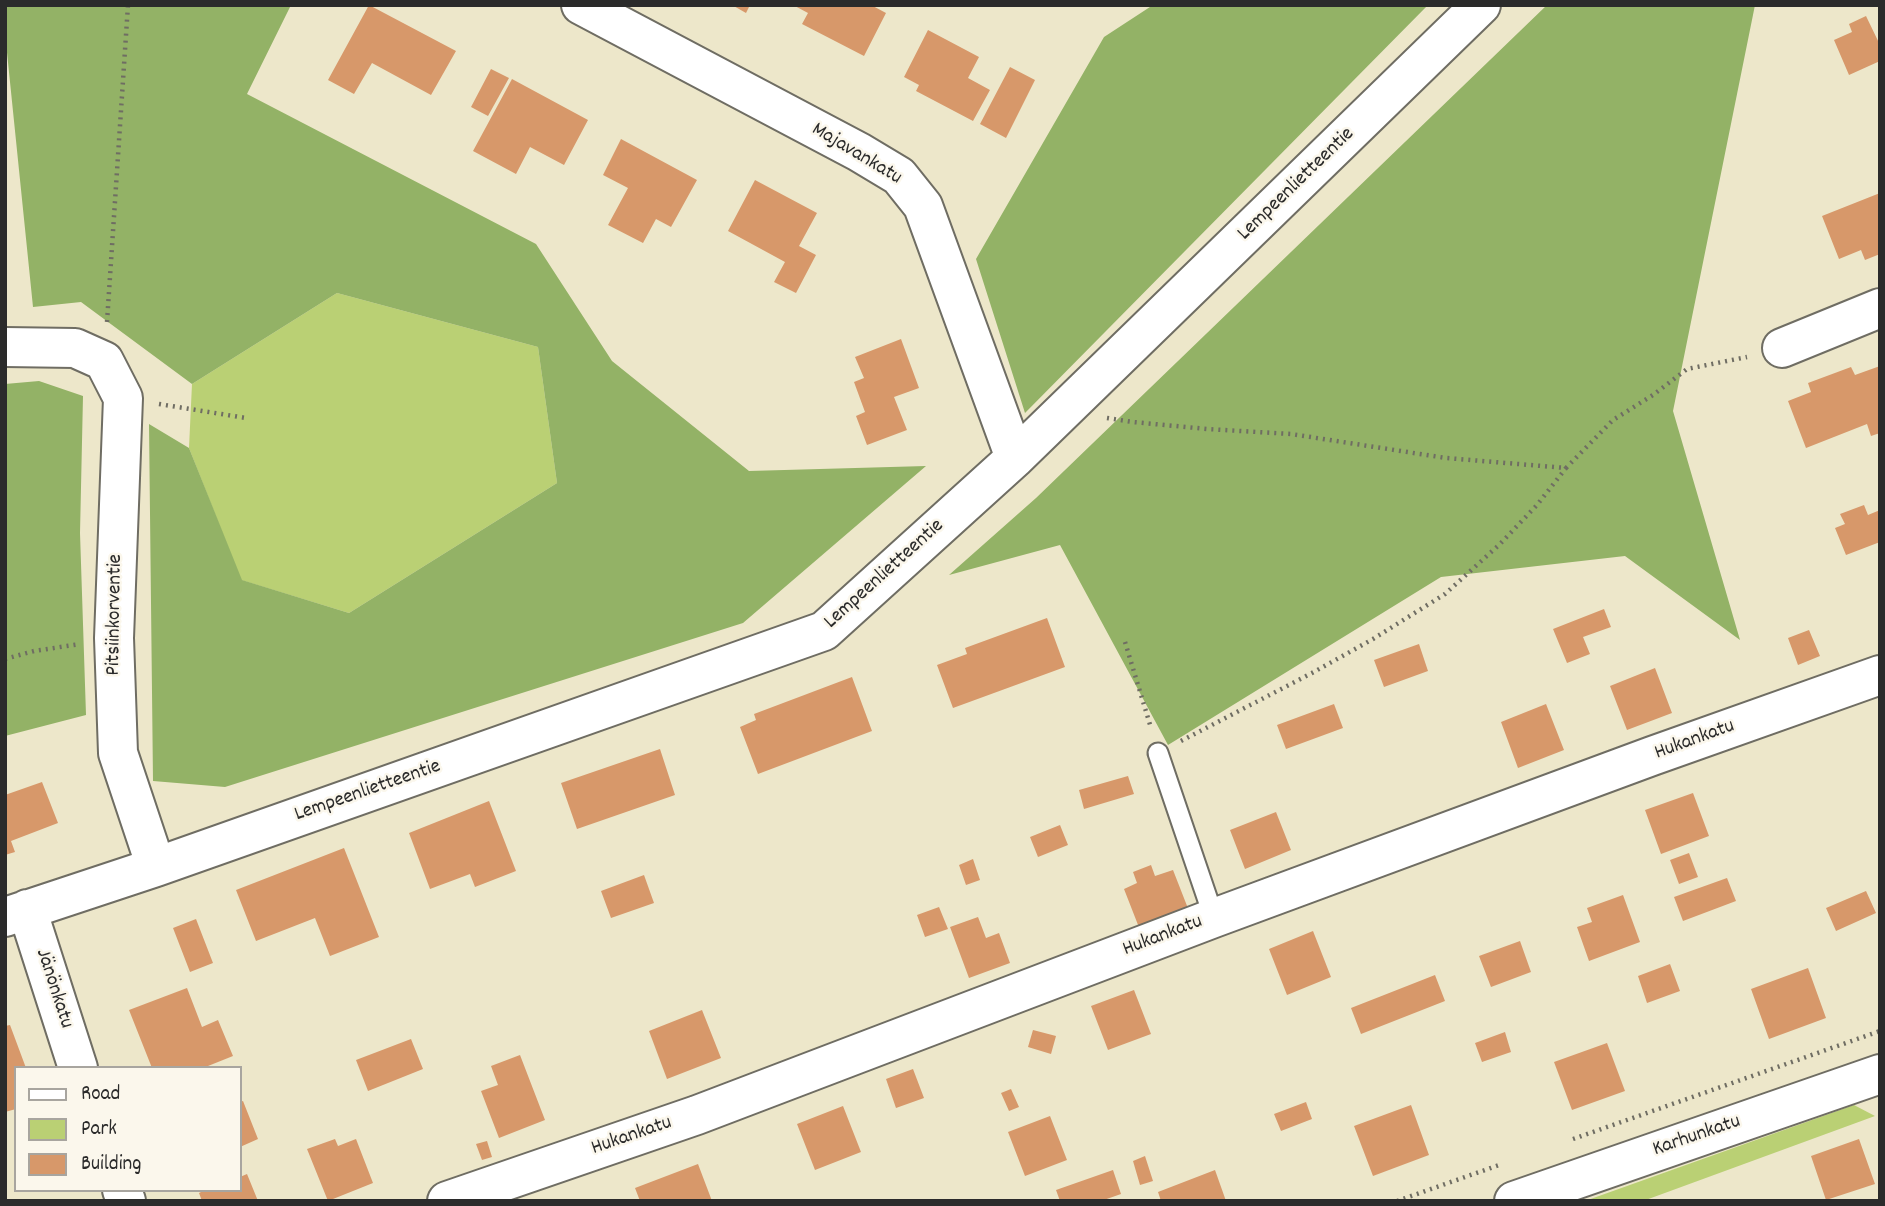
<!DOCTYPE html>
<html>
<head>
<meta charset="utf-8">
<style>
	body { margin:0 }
	#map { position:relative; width:1885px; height:1206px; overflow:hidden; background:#ede7ca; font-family:Dekko,sans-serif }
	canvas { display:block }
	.frame { position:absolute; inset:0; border:7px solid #2b2b2b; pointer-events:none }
	.legend { position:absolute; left:14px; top:1066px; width:228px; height:126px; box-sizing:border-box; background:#fbf7ec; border:2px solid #a8a59f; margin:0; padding:9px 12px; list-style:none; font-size:21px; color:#2b2b2b }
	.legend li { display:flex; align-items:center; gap:14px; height:35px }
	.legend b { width:35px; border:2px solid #a8a59f }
</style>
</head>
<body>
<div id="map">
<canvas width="1885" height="1206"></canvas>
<div class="frame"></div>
<ul class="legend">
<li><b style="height:9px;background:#fff"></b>Road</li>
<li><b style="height:19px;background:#bad074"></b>Park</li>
<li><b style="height:19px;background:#d7986a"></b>Building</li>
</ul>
</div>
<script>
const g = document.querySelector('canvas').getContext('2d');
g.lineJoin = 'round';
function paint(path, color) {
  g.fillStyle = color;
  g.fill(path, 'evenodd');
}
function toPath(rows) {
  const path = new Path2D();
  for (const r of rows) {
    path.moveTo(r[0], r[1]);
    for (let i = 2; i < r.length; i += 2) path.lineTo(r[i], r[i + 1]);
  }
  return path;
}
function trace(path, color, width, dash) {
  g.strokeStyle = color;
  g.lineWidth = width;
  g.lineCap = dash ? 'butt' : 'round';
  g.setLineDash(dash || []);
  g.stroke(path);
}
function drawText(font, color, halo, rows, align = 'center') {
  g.font = font + ' Dekko,sans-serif';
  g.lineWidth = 5;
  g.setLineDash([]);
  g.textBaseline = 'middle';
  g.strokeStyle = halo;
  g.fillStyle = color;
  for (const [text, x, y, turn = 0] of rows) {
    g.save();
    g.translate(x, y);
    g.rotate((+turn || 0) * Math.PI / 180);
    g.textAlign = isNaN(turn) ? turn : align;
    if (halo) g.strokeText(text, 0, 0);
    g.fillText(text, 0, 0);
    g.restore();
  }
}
paint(toPath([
	[337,293,538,347,557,483,349,613,241,580,189,448,192,384],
	[1854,1105,1875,1116,1643,1201,1585,1201]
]), '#bad074');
paint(toPath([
	[5,5,291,5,247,94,536,244,612,361,749,471,926,466,743,623,225,787,153,781,149,424,189,448,242,580,349,613,557,483,538,347,337,293,192,384,81,302,33,307,5,33],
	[1153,5,1428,5,1025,413,976,259,1104,37],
	[1547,5,1755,5,1673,411,1740,640,1625,556,1441,577,1168,745,1060,545,949,575,1036,498],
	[39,381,83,396,80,533,86,715,5,736,5,384]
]), '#93b266');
paint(toPath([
	[369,5,456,51,431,95,372,63,354,94,328,80],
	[732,5,750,5,746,13],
	[793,5,871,5,886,13,864,56,802,24,808,13],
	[1866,16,1880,45,1880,61,1849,75,1834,40,1852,32,1849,24],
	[928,30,979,57,968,78,990,90,973,121,916,91,919,85,904,77],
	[1010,67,1035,80,1006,138,980,124],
	[491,69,509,78,488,116,471,107],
	[512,79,588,120,564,165,530,147,516,174,473,151],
	[621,139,697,180,671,227,656,219,643,243,608,225,628,188,603,175],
	[755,180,817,213,799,246,816,255,796,293,774,282,785,262,728,231],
	[1880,193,1880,254,1865,260,1861,250,1839,259,1822,216],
	[901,339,919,388,894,397,907,430,867,445,856,416,865,412,854,382,864,378,855,357],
	[1880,366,1880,433,1871,436,1867,424,1806,448,1788,401,1811,392,1808,383,1851,367,1855,375],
	[1864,505,1868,515,1880,510,1880,542,1846,555,1835,528,1845,524,1840,514],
	[1604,609,1611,627,1583,637,1590,654,1567,663,1553,629],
	[1047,618,1065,667,953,708,937,665,967,654,965,648],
	[1809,630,1820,656,1798,665,1788,638],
	[1419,644,1428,671,1384,687,1374,660],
	[1655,668,1672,713,1627,730,1610,686],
	[852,677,872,731,758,774,740,727,756,720,754,714],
	[1334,704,1343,728,1286,749,1277,725],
	[1546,704,1564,750,1518,768,1501,722],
	[660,749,675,795,577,829,561,783],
	[1128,776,1134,794,1084,809,1079,790],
	[42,782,58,823,11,841,15,852,5,855,5,795],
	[1693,793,1709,836,1661,854,1645,810],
	[489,801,516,871,475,887,470,874,430,889,409,833],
	[1276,812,1291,850,1245,869,1230,830],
	[1060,825,1068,845,1038,857,1030,837],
	[344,848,379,937,330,956,315,918,256,941,236,890],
	[1689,853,1698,877,1679,884,1670,860],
	[973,859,980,880,966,885,959,865],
	[1151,865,1155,876,1173,870,1189,911,1140,930,1124,889,1137,883,1133,872],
	[644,875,654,903,611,918,601,891],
	[1727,878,1736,901,1683,921,1674,897],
	[1866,891,1876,913,1836,931,1826,908],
	[1623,895,1640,942,1589,961,1577,927,1592,922,1587,908],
	[939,907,948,929,925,937,917,915],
	[978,917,986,938,999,933,1010,963,969,978,950,927],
	[196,919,213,963,190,972,173,928],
	[1313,931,1331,977,1287,995,1269,949],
	[1520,941,1531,972,1491,987,1479,956],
	[1670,964,1680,991,1647,1003,1638,976],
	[1808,968,1826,1018,1769,1039,1751,989],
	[1435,975,1445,1001,1361,1034,1351,1008],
	[187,988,202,1027,218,1020,233,1056,203,1068,152,1068,129,1010],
	[1134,990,1151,1034,1108,1050,1091,1006],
	[702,1010,721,1058,667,1079,649,1031],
	[10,1025,26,1068,16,1068,16,1088,14,1088,16,1109,5,1112,5,1026],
	[1033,1030,1056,1036,1051,1054,1028,1047],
	[1505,1032,1511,1052,1482,1062,1475,1043],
	[411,1039,423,1069,368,1091,356,1060],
	[1607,1043,1625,1091,1572,1110,1554,1062],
	[520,1055,545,1120,499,1138,481,1091,498,1085,491,1066],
	[913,1069,924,1098,896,1108,886,1079],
	[1011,1089,1019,1107,1009,1111,1001,1093],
	[243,1101,258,1139,240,1147,240,1102],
	[1306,1102,1312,1119,1281,1131,1274,1114],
	[1411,1105,1429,1155,1373,1176,1354,1126],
	[843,1106,861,1152,815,1170,797,1124],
	[1050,1116,1067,1160,1025,1176,1008,1132],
	[335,1139,338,1146,356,1139,373,1183,328,1201,307,1149],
	[1859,1139,1875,1184,1826,1200,1811,1156],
	[487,1141,492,1157,482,1160,476,1144],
	[1145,1156,1153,1181,1140,1185,1133,1161],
	[698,1164,712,1201,640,1201,635,1188],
	[1113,1170,1121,1194,1101,1201,1060,1201,1056,1190],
	[1215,1170,1226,1201,1161,1201,1158,1192],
	[247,1174,258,1201,202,1201,199,1193,205,1190,240,1190,240,1177]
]), '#d7986a');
const service = toPath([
	[1158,753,1214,918]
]);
const minor = toPath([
	[581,5,859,152,899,176,923,206,1015,458],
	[5,347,75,348,104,361,123,398,114,638,118,753,156,867],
	[1782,348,1880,308],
	[27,909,78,1068],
	[5,917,156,867,824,631,1015,458,1481,5],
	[122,1190,126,1201],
	[447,1201,697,1115,1214,918,1652,756,1880,675],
	[1514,1201,1880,1074]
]);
trace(service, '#6f6d63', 23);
trace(minor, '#6f6d63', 42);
trace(toPath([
	[107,322,128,5],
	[159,404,246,418],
	[1107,418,1133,422,1207,429,1291,434,1446,458,1566,468,1613,420,1653,395,1687,369,1747,357],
	[1125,642,1151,728],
	[5,659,34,651,80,644],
	[1181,741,1312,673,1373,639,1445,594,1500,544,1537,505,1566,468],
	[1573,1139,1880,1031],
	[1397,1201,1502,1164]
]), '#6f6d63', 4.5, [2, 5]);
trace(service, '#fff', 19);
trace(minor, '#fff', 38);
drawText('21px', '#2b2b2b', '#fbf7ec', [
	["Majavankatu",856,155,31],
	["Lempeenlietteentie",1297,185,-44],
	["Lempeenlietteentie",885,575,-42],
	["Pitsiinkorventie",116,615,-89],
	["Hukankatu",1695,741,-20],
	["Lempeenlietteentie",368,792,-19],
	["Hukankatu",1163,937,-21],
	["Jänönkatu",53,989,72],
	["Hukankatu",632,1137,-19],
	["Karhunkatu",1697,1137,-19]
]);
</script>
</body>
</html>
